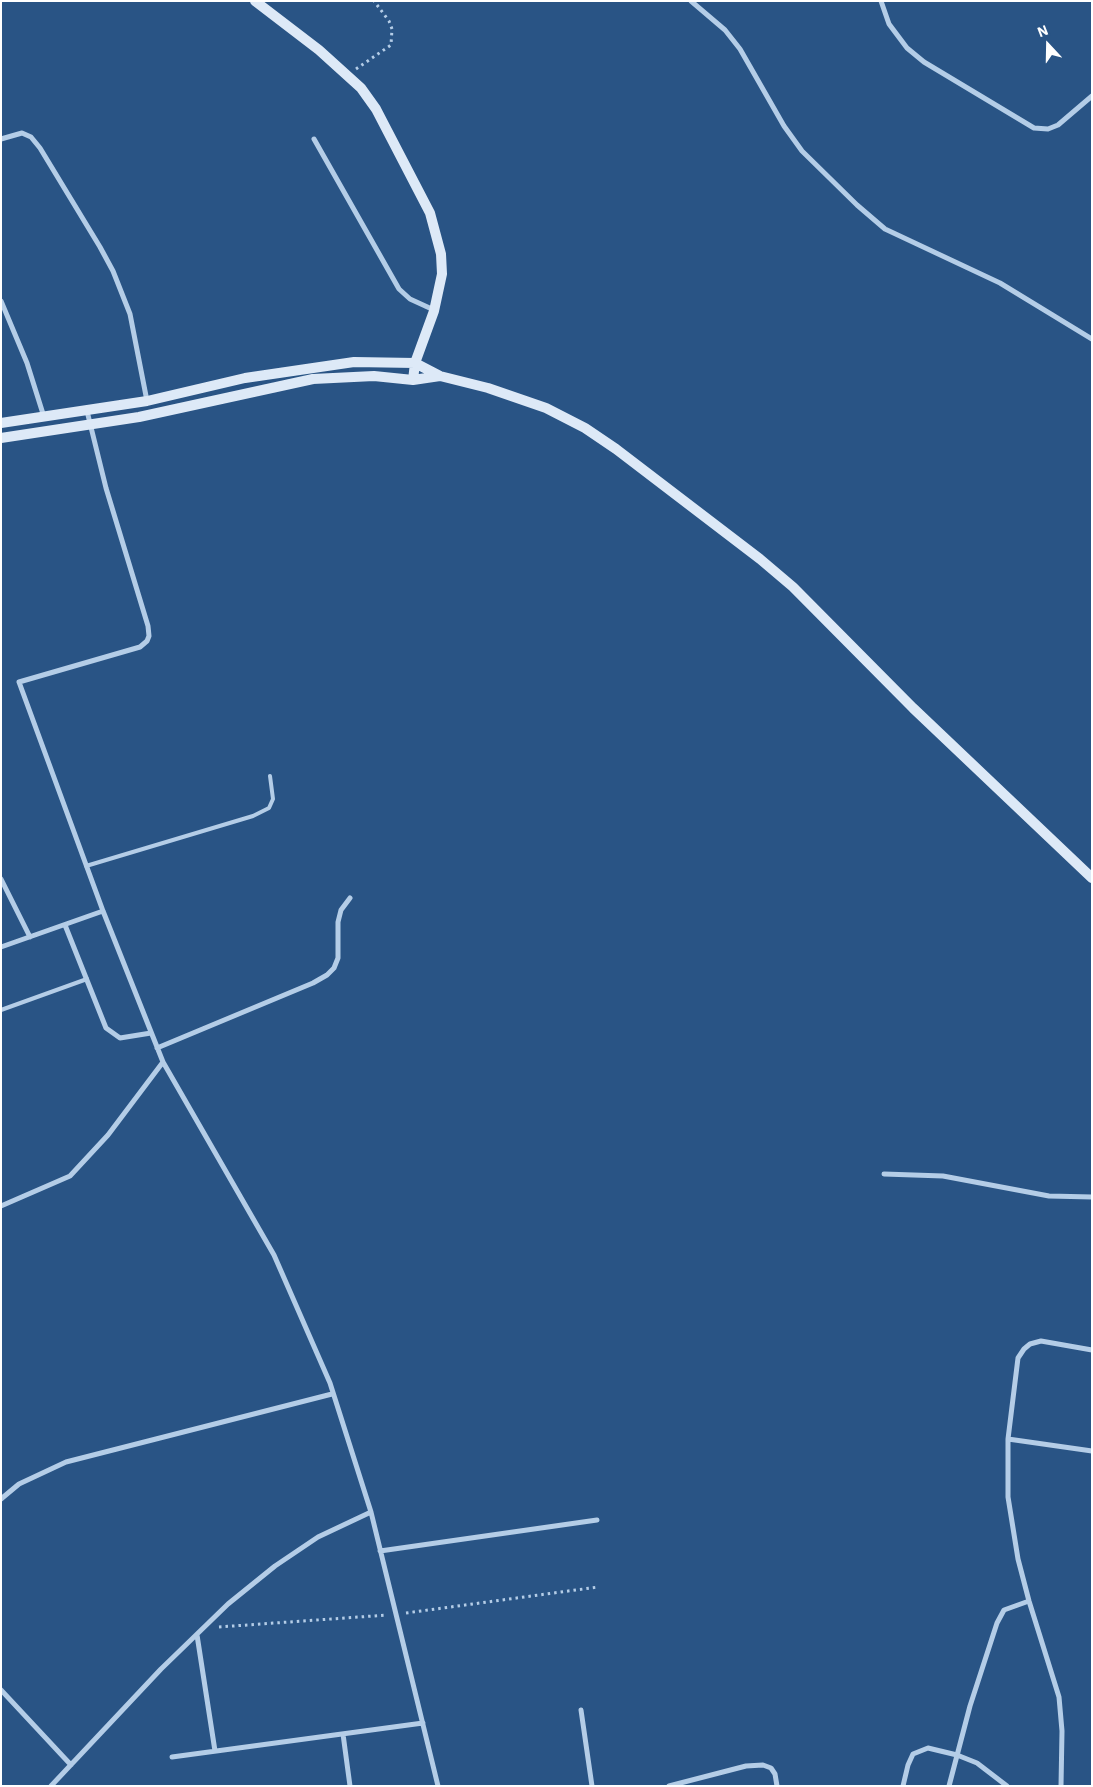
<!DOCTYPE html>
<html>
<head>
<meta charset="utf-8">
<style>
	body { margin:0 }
	#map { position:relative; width:1093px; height:1787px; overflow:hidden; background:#295485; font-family:"IBM Plex Sans",sans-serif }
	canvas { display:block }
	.frame { position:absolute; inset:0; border:2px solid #fff; pointer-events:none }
	.north { position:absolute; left:1023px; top:20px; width:50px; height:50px; -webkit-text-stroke:4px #295485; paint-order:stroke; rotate:339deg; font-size:14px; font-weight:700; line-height:20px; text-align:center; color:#fff }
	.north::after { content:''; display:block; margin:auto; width:18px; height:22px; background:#fff; clip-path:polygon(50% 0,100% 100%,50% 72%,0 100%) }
</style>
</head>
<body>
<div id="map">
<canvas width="1093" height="1787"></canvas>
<div class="frame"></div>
<div class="north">N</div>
</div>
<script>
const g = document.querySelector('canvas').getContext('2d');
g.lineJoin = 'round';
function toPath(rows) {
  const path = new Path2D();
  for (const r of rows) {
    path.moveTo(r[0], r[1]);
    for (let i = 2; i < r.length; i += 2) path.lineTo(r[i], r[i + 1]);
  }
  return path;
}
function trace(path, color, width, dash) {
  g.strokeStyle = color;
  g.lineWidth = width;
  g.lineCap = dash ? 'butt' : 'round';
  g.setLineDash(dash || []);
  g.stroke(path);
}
trace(toPath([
	[356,69,391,45,392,29,389,21,374,1],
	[406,1613,598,1587],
	[219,1627,387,1615]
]), '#b4cde7', 3, [2.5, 4]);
trace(toPath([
	[86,866,253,816,269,808,273,799,270,776],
	[1,1010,87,979]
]), '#b4cde7', 4);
trace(toPath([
	[691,1,725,30,740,49,784,126,802,151,857,205,885,229,1000,283,1092,339],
	[881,1,889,24,907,48,924,62,1034,128,1048,129,1058,125,1092,96],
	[1,139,22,133,31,137,40,148,100,247,113,271,130,314,147,401],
	[314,139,399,289,410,299,434,310],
	[1,301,27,363,44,417],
	[87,411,106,488,148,626,149,636,147,641,140,647,19,682,103,911,163,1062],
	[1,879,30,937],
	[65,925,106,1028,120,1038,151,1033],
	[1,947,103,911],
	[157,1048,313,983,327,975,334,968,338,958,338,922,341,910,350,898],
	[884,1174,943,1176,1049,1196,1092,1197],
	[1,1206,70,1176,108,1135,163,1062,274,1255,330,1383,371,1512],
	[1008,1439,1092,1451],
	[1,1499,19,1484,66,1462,332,1394],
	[380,1551,597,1520],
	[197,1635,215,1751],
	[1,1690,71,1765],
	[581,1710,592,1786],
	[343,1734,350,1786],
	[172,1757,423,1723],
	[51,1786,161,1669,228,1604,275,1566,318,1537,371,1512,438,1786],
	[669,1786,746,1766,763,1765,771,1768,775,1774,777,1786],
	[903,1786,908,1765,913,1754,928,1748,957,1755,977,1763,1007,1786],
	[949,1786,970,1706,997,1623,1004,1610,1029,1601],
	[1061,1786,1062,1731,1059,1697,1029,1601,1018,1559,1008,1497,1008,1439,1018,1358,1024,1349,1030,1344,1041,1341,1092,1350]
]), '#b4cde7', 5);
trace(toPath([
	[255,1,319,50,361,88,376,109,430,213,441,254,442,274,434,311,415,363,413,380],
	[1,423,147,401,245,378,354,362,415,363,440,376,488,388,546,408,585,428,616,449,760,559,793,587,913,708,1092,878],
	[1,438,139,417,313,379,374,376,413,380,440,376]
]), '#dde9f7', 10);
</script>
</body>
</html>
